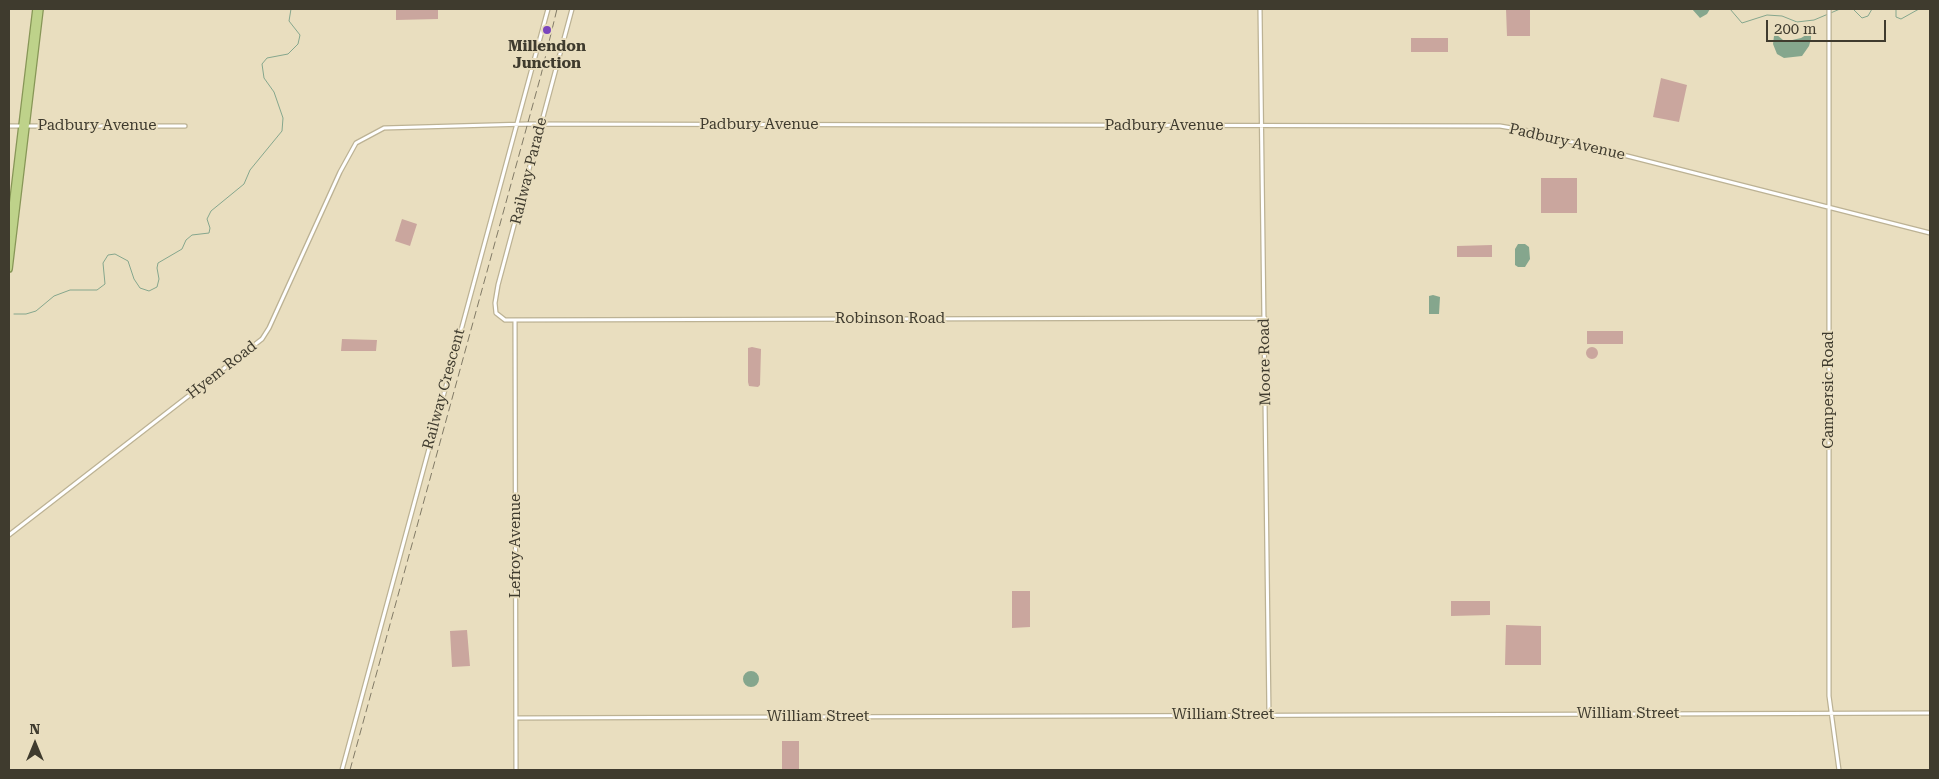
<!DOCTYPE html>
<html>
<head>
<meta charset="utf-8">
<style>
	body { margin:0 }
	#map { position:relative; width:1939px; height:779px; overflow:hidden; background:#e9debf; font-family:"Roboto Serif",serif }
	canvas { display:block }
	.frame { position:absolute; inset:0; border:10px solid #3f3b2e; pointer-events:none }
	.north { position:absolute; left:10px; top:719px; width:50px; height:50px; -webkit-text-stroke:4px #e9debf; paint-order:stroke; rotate:0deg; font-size:14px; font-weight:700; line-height:20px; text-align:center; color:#3f3b2e }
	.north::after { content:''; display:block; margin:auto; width:18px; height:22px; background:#3f3b2e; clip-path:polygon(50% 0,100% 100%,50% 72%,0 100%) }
	.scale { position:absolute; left:1766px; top:20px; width:120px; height:22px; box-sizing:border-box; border:2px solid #3f3b2e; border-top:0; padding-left:6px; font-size:15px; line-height:18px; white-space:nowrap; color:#3f3b2e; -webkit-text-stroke:4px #e9debf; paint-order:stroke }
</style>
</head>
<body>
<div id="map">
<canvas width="1939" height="779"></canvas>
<div class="frame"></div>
<div class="north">N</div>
<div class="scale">200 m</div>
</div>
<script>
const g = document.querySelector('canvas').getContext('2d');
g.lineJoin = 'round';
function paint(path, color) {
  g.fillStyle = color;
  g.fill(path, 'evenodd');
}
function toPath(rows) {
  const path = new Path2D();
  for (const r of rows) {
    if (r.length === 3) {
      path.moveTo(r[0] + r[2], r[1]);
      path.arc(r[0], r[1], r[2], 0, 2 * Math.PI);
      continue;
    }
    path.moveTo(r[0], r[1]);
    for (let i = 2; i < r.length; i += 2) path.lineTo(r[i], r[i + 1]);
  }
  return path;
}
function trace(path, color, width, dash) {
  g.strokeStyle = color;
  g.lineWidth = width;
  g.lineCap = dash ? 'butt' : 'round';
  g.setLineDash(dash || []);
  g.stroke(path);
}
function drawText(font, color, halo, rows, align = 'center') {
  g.font = font + ' "Roboto Serif",serif';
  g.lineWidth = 4;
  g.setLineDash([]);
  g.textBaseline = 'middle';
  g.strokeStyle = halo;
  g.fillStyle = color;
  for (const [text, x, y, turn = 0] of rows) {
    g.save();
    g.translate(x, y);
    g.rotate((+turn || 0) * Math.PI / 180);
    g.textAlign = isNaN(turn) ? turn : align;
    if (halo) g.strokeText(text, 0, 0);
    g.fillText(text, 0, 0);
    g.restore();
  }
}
paint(toPath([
	[396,9,438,9,438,19,396,20],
	[1506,9,1530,9,1530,36,1507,36],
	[1411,38,1448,38,1448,52,1411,52],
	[1661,78,1687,85,1679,122,1653,117],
	[1541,178,1577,178,1577,213,1541,213],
	[402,219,417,224,410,246,395,241],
	[1492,245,1492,257,1457,257,1457,246],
	[1587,331,1623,331,1623,344,1587,344],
	[342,339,377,340,376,351,341,351],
	[752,347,761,349,760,385,758,387,749,386,748,382,748,348],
	[1592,353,6],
	[1012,591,1030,591,1030,627,1012,628],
	[1451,601,1490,601,1490,615,1451,616],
	[1506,625,1541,626,1541,665,1505,665],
	[467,630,470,666,452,667,450,631],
	[782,741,799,741,799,770,782,770]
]), '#caa69e');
paint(toPath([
	[1692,9,1710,9,1707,14,1700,18],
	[1777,35,1783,40,1788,41,1801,38,1806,35,1811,35,1811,39,1809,46,1802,56,1784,58,1777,54,1773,44,1774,36],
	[1518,244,1525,244,1529,247,1530,259,1525,267,1518,267,1515,265,1515,249],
	[1433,295,1440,297,1439,314,1429,314,1429,296],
	[751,679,8]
]), '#85a68d');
trace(toPath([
	[1730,9,1742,23,1767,15,1782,16,1797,22,1814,20,1840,9],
	[1853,9,1862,18,1868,16,1872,9],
	[1896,9,1896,17,1901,19,1919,9],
	[14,314,26,314,36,311,54,296,70,290,97,290,105,284,103,263,108,255,115,254,128,261,134,279,140,288,149,291,157,287,159,279,157,268,158,263,182,249,186,240,192,235,209,233,210,228,207,219,211,211,244,184,250,170,282,131,283,118,274,92,264,78,262,64,267,58,288,54,298,44,300,35,289,21,291,9]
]), '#85a68d', 1);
const minor = toPath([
	[572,9,498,285,495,303,496,313,505,320,1265,318],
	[1260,9,1269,715],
	[1829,9,1829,696,1839,770],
	[9,126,185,126],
	[515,321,516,770],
	[9,535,262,339,269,328,340,172,356,143,384,128,527,124,1500,126,1529,131,1930,233],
	[516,718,1930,713],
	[342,770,548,9]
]);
const trunk = toPath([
	[9,234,36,9],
	[9,269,40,9]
]);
trace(minor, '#bcb294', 5.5);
trace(trunk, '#879657', 8);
trace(minor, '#fff', 3);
trace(trunk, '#bed28a', 5.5);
trace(toPath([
	[350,770,541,75,557,9]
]), '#817a66', 1, [8, 4]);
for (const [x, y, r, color] of [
	[547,30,5,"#7b46bd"]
]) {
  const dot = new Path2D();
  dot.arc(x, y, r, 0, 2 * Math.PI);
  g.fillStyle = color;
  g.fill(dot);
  trace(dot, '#e9debf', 2);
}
drawText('bold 15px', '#3f3b2e', '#e9debf', [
	["Millendon",547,47],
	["Junction",547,64]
]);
drawText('15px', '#3f3b2e', '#e9debf', [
	["Padbury Avenue",759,125],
	["Padbury Avenue",97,126],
	["Padbury Avenue",1164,126],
	["Padbury Avenue",1567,142,13],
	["Railway Parade",529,171,-76],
	["Robinson Road",890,319],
	["Moore Road",1265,362,-91],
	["Hyem Road",222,370,-38],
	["Railway Crescent",444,389,-75],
	["Campersic Road",1829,390,-90],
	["Lefroy Avenue",516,546,-90],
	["William Street",1628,714],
	["William Street",1223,715],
	["William Street",818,717]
]);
</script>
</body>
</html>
